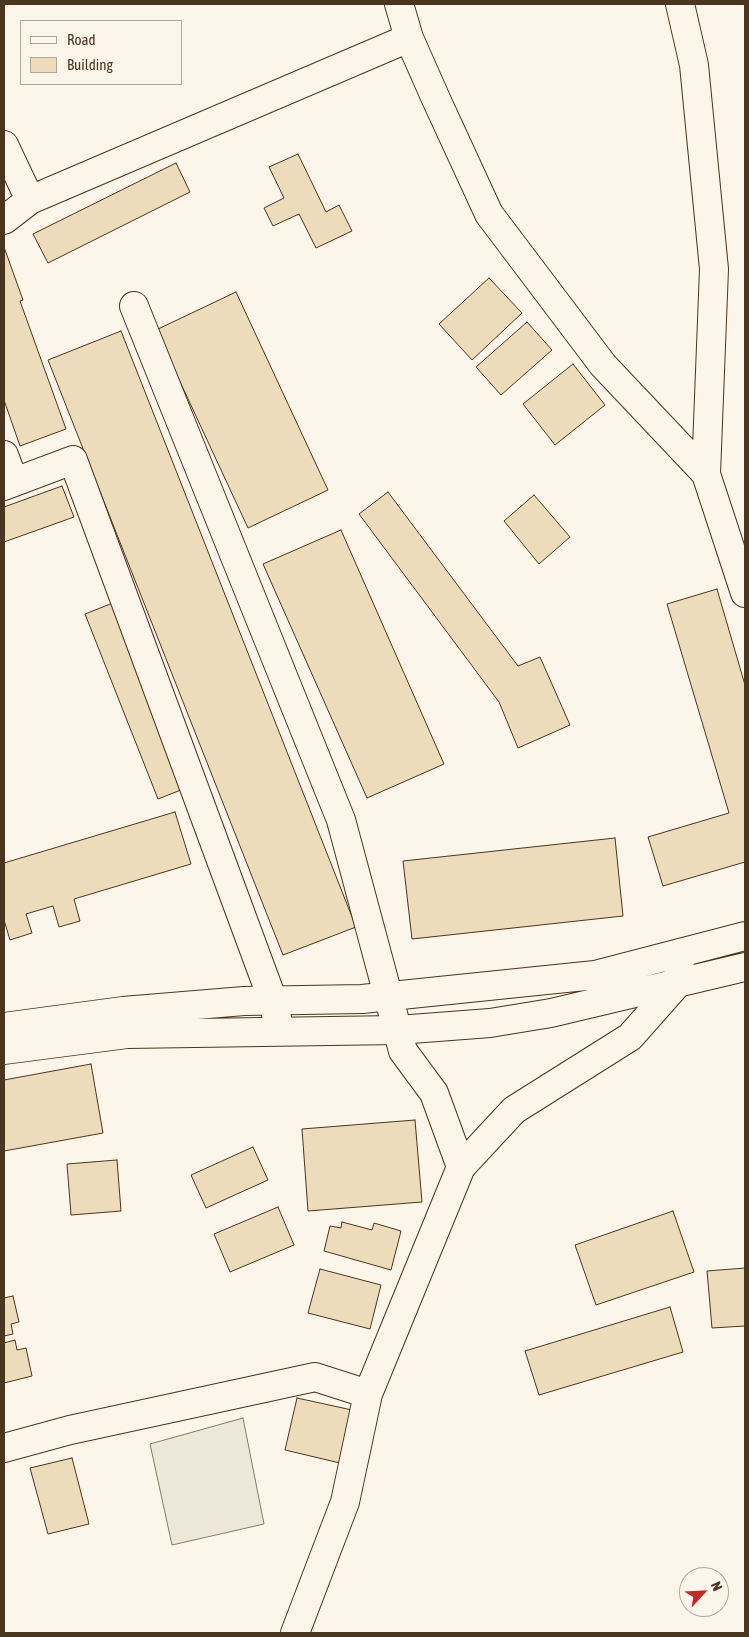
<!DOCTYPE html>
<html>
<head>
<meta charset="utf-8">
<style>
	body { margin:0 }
	#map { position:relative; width:749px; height:1637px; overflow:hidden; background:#fbf6e9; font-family:"Asap Condensed",sans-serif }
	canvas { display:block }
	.frame { position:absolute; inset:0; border:5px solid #4a3520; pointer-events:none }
	.legend { position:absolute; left:20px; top:20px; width:162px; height:65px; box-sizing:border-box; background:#fbf6e9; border:1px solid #b4a999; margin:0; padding:6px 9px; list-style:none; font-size:15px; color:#4a3520 }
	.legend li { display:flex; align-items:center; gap:10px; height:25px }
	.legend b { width:25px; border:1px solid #b4a999 }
	.north { position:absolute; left:679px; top:1567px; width:50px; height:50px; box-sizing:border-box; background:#fbf6e9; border:1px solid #b4a999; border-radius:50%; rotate:65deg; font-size:14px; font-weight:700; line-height:20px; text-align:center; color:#4a3520 }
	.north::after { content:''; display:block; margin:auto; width:18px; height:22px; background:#c62828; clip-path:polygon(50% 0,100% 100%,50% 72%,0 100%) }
</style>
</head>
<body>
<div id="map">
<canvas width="749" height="1637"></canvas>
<div class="frame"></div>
<ul class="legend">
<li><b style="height:6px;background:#fbf6e9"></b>Road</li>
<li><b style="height:14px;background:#ecdcbc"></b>Building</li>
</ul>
<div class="north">N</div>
</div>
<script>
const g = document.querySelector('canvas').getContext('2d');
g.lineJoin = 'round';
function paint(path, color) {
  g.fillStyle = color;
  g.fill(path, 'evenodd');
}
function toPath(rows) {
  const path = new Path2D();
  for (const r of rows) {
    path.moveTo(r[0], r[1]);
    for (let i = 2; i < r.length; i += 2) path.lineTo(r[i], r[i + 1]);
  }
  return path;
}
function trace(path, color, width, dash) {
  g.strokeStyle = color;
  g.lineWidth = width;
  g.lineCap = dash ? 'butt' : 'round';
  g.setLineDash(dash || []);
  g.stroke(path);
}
const parking = toPath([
	[243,1418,264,1524,172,1545,150,1444,243,1418]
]);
paint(parking, '#ede7d9');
trace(parking, '#887966', 1);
const building = toPath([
	[298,154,326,212,339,205,352,231,316,248,299,214,273,226,264,208,284,198,269,167,298,154],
	[176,163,190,192,48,263,33,234,176,163],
	[4,247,23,300,20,301,66,429,20,446,4,400,4,247],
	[489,278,522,313,472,360,439,324,489,278],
	[236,292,328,490,248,528,156,330,236,292],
	[527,322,552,350,501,395,476,367,527,322],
	[121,331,356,927,283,955,48,360,121,331],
	[573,364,605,405,555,445,523,404,573,364],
	[62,486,74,517,4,542,4,507,62,486],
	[388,492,518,666,540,657,570,725,518,748,499,702,359,514,388,492],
	[534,495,570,537,539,564,504,521,534,495],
	[341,530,444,764,367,798,263,564,341,530],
	[717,589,745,685,745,862,663,886,648,837,729,813,667,604,717,589],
	[118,601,191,786,158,799,85,614,118,601],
	[175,812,191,864,74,899,80,921,59,927,53,906,26,914,32,933,10,940,4,920,4,863,175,812],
	[615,838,623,916,412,939,403,861,615,838],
	[91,1064,103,1133,4,1151,4,1080,91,1064],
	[415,1120,422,1202,308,1211,302,1129,415,1120],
	[253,1147,268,1180,206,1208,191,1175,253,1147],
	[117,1160,121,1211,71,1215,67,1164,117,1160],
	[278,1207,294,1245,230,1272,214,1234,278,1207],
	[673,1211,694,1272,596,1305,575,1245,673,1211],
	[342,1222,372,1230,374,1223,401,1231,391,1270,324,1251,330,1226,341,1228,342,1222],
	[745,1268,745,1326,712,1328,707,1271,745,1268],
	[320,1269,381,1285,370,1329,308,1313,320,1269],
	[13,1296,19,1322,11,1324,13,1334,4,1336,4,1298,13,1296],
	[670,1307,683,1352,539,1395,525,1351,670,1307],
	[4,1340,4,1343,15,1340,17,1350,26,1348,32,1376,4,1383,4,1340],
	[297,1398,352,1410,340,1463,285,1450,297,1398],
	[72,1458,89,1524,48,1534,30,1468,72,1458]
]);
paint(building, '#ecdcbc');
trace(building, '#4a3520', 1);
const minor = toPath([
	[399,4,409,38,436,99,489,214,603,365,706,474],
	[680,4,694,65,714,269,706,474,745,593],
	[4,145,30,200],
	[4,220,30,200,409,38],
	[134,306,341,820,403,1051,434,1093,461,1167],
	[4,455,14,482],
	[4,486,73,460,273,1001,280,1031],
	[4,1448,70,1430,315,1377,368,1394],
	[295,1633,345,1502,368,1394,461,1167,514,1110,630,1037,677,984,681,953]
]);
const major = toPath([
	[4,1027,123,1011,244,1001,362,999,595,975,745,936],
	[4,1050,127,1034,398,1030,490,1023,551,1013,745,967]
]);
trace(minor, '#4a3520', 30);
trace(major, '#4a3520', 30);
trace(minor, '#fbf6e9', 28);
trace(major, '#fbf6e9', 28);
</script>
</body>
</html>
